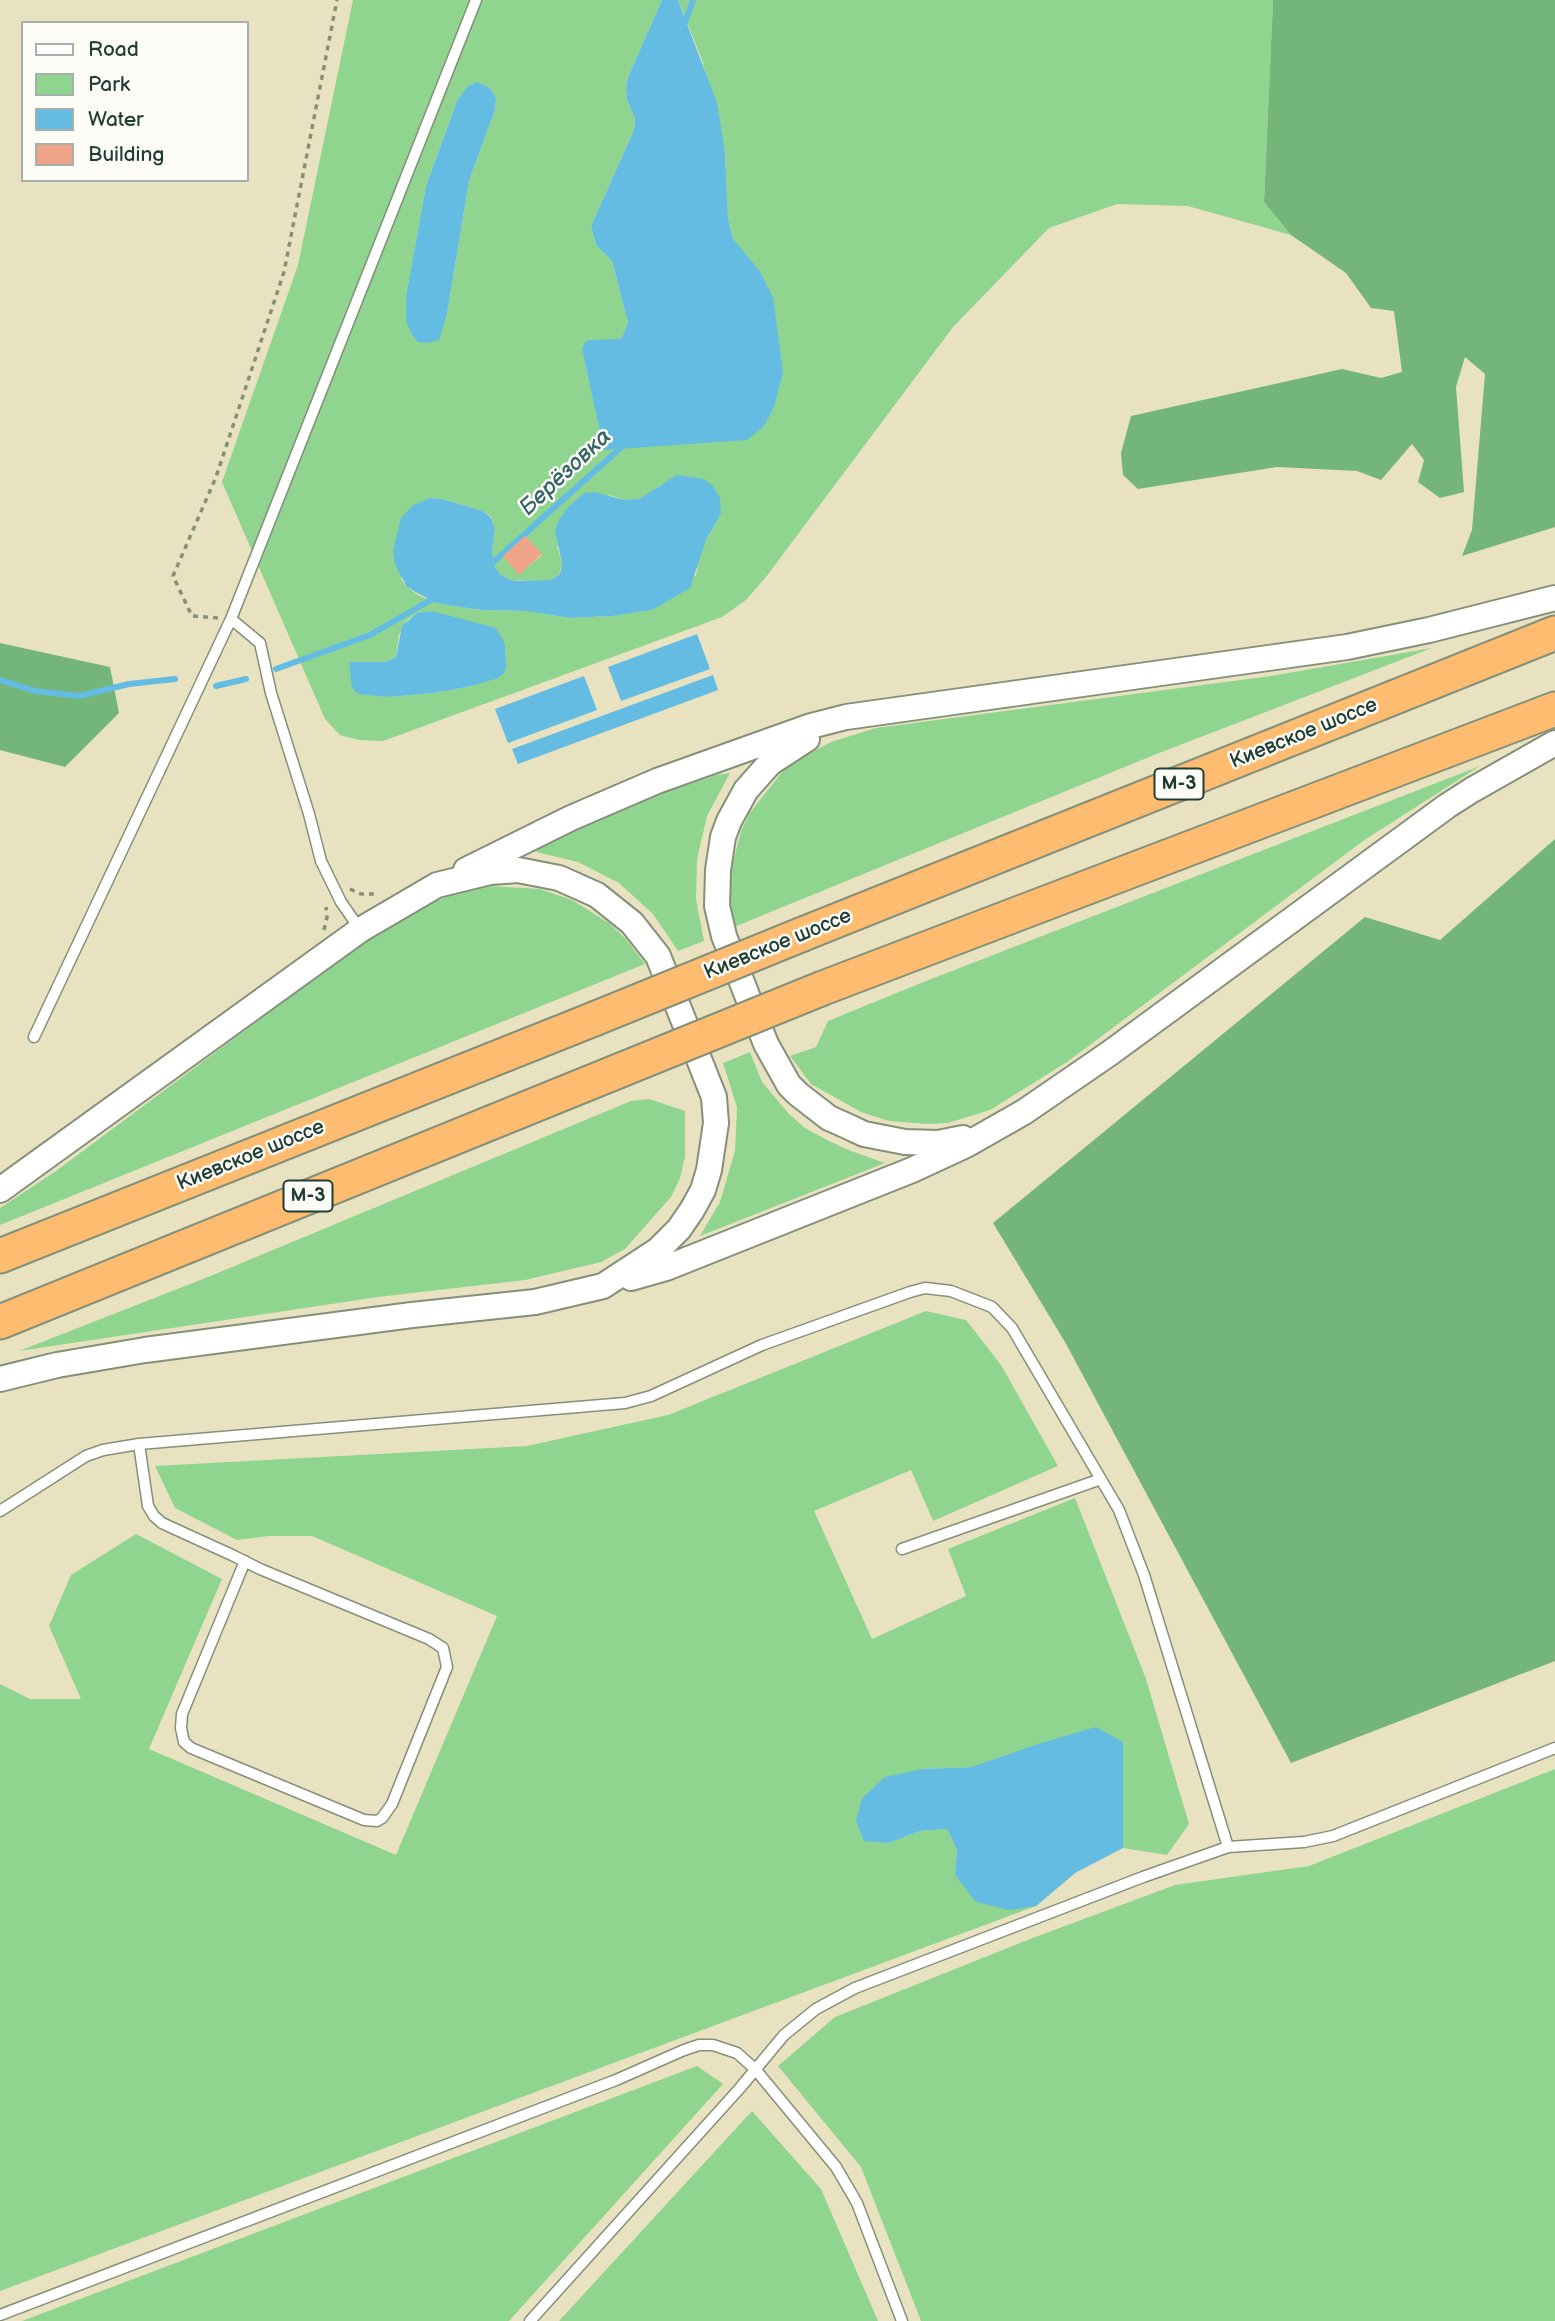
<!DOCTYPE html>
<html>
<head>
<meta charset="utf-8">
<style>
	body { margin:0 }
	#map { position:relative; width:1555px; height:2321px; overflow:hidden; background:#e8e2c0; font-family:"Balsamiq Sans",sans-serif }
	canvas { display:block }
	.legend { position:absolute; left:21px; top:21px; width:228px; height:161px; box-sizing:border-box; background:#fdfcf7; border:2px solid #a4b0a9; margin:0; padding:9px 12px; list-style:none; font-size:21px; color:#1f3d34 }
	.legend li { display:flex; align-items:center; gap:14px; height:35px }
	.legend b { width:35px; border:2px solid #a4b0a9 }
</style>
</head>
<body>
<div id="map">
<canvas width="1555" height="2321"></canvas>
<ul class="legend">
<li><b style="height:9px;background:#fff"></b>Road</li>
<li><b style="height:19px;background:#90d58f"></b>Park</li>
<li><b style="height:19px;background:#64bce2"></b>Water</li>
<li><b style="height:19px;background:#efa489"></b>Building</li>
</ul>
</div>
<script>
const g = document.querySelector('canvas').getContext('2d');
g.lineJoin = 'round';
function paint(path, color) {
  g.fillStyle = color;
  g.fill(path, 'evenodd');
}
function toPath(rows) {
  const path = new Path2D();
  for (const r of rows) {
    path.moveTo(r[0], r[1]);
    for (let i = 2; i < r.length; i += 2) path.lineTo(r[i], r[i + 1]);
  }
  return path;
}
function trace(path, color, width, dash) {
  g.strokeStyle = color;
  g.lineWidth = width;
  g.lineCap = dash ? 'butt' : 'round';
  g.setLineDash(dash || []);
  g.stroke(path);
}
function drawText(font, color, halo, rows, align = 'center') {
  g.font = font + ' "Balsamiq Sans",sans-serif';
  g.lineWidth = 5;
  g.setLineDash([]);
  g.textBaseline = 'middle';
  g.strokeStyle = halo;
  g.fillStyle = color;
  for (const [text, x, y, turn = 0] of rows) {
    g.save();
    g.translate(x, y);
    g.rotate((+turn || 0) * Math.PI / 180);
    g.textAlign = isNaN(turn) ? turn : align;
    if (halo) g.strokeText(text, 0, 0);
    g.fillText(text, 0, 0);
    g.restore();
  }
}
paint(toPath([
	[353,0,662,0,628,77,626,88,627,100,635,119,634,130,591,226,596,245,612,261,628,323,621,339,582,349,605,450,733,239,728,218,725,152,702,60,678,0,1273,0,1264,202,1291,235,1188,206,1117,204,1049,228,953,327,766,577,746,600,722,617,383,741,359,740,340,735,325,719,222,482,298,265],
	[496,100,495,110,469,181,447,314,406,321,406,296,426,186,457,101],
	[662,484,721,514,706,540,699,557,696,575,652,610,613,616,569,618,528,611,482,610,453,606,435,603,418,595,407,587,401,579,430,498,442,499,483,511,491,517,495,528,492,552,495,567,500,574,510,580,533,581,550,580,559,575,562,563,557,546,609,495,625,500,640,499],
	[525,536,542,555,519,574,503,556],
	[432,611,505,644,506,666,472,686,434,693,388,697,349,662,385,662,396,657,399,635,408,619,418,613],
	[1432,648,1154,755,734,927,730,894,730,874,741,831,749,814,782,772,794,762,831,742,876,728,1271,676],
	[1480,766,1363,841,1067,1062,990,1110,948,1123,927,1124,889,1121,861,1112,811,1084,790,1056,816,1047,828,1021,921,983],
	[730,773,707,816,697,859,696,899,704,941,678,951,653,914,619,883,578,862,536,852,542,846,586,824,649,798,717,775],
	[489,886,540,889,572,900,609,923,626,939,645,964,0,1225,0,1208,56,1171,346,955,416,910,457,892],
	[750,1052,762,1082,789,1114,805,1128,829,1141,851,1151,885,1163,700,1236,720,1202,735,1151,737,1107,723,1063],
	[649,1099,685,1111,685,1157,680,1178,671,1197,625,1249,601,1262,525,1280,378,1297,19,1351,208,1277,631,1101],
	[926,1311,966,1320,1001,1365,1058,1466,933,1521,911,1470,814,1511,872,1639,966,1596,948,1549,1075,1498,1146,1679,1189,1824,1167,1855,1123,1848,1123,1742,972,1767,922,1769,889,1843,920,1831,947,1829,957,1850,955,1875,1075,1873,1036,1906,0,2291,0,1684,30,1699,81,1699,49,1626,71,1575,136,1534,222,1579,149,1749,396,1855,497,1616,312,1536,269,1536,237,1540,175,1508,155,1466,527,1446,668,1415],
	[1555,1769,1555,2321,921,2321,861,2167,778,2066,835,2017,1030,1939,1175,1885,1309,1866],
	[697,2066,723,2084,509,2321,22,2321],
	[752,2111,821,2189,878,2321,559,2321]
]), '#90d58f');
paint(toPath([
	[1273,0,1555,0,1555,527,1462,556,1472,530,1485,374,1465,357,1456,387,1464,492,1440,498,1418,482,1424,460,1412,444,1381,480,1357,471,1277,467,1138,489,1123,475,1121,453,1131,416,1342,369,1381,378,1402,372,1394,311,1371,308,1346,273,1291,235,1264,202],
	[0,643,110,667,119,713,65,767,0,750],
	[1555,839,1555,1661,1291,1763,1065,1342,993,1223,1365,917,1440,940]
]), '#74b67a');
paint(toPath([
	[662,0,678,0,717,103,725,152,728,218,733,239,759,270,773,297,783,372,774,407,764,426,747,440,604,450,582,349,585,342,589,340,621,339,628,323,612,261,596,245,591,226,634,130,635,119,627,100,626,88,628,77],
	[477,82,488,87,494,94,496,100,495,110,469,181,447,314,439,340,428,343,418,342,412,335,406,321,406,296,426,186,457,101,467,87],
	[677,475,704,479,713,486,720,498,721,514,706,540,690,588,652,610,613,616,569,618,527,611,482,610,453,606,435,603,407,587,395,565,393,550,401,518,412,506,430,498,442,499,483,511,491,518,495,528,492,552,495,567,500,574,510,580,520,581,550,580,559,575,561,570,562,563,555,531,558,522,566,509,584,493,594,492,625,500,639,499],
	[432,611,496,628,505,644,506,666,504,673,498,678,472,686,434,693,388,697,358,694,352,688,349,662,385,662,396,657,402,626,417,613],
	[697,634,710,669,621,701,608,667],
	[713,675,718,690,518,764,512,749],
	[584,676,597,710,508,743,495,709],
	[1096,1727,1123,1742,1123,1848,1075,1873,1036,1906,1009,1910,976,1902,955,1875,957,1850,947,1829,920,1831,889,1843,864,1841,856,1821,862,1798,885,1777,922,1769,972,1767,1038,1744]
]), '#64bce2');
trace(toPath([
	[684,25,693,0],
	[488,567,626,443],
	[276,669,370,635,436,597],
	[0,680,35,691,79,696,129,684,175,679],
	[216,686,246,679]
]), '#64bce2', 6);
paint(toPath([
	[525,536,542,554,519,575,503,556]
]), '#efa489');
const service = toPath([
	[359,928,341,902,321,861,309,814,271,693,260,643,231,619,476,0],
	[34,1037,231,619],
	[139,1444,148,1506,154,1516,162,1523,199,1540,232,1555,260,1569,429,1639,443,1648,447,1667,392,1804,382,1818,377,1821,364,1820,191,1748,184,1742,181,1728,182,1714,245,1561],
	[0,1511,86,1456,103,1450,139,1444,625,1403,651,1396,762,1345,910,1292,925,1288,951,1291,992,1307,1012,1328,1119,1510,1144,1575,1228,1847],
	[902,1549,1101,1479],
	[0,2315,616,2080,684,2050,699,2045,713,2045,737,2053,755,2069,836,2167,857,2203,902,2321],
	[530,2321,740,2088,784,2035,816,2009,855,1988,1143,1877,1228,1847,1304,1842,1333,1836,1555,1748]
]);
const tertiary = toPath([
	[807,739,770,763,746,790,729,821,723,837,718,870,717,906,724,936,766,1044,789,1085,798,1094,829,1118,847,1126,864,1134,905,1142,938,1143,963,1138],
	[466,870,571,818,657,781,811,726,846,717,1347,647,1429,630,1555,598],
	[0,1190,360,930,437,885,490,872,518,870,559,878,597,895,632,923,658,956,714,1097,716,1123,709,1170,703,1190,692,1210,679,1229,658,1250,603,1286,535,1302,412,1315,145,1350,57,1365,0,1379],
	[631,1278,666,1268,912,1170,966,1145,1024,1112,1110,1053,1447,806,1472,790,1555,743]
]);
const trunk = toPath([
	[803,934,1555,633],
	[823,988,1555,709],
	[0,1256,594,1019],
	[0,1322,616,1072]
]);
trace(service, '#84907a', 13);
trace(tertiary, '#84907a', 28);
trace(trunk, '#84907a', 37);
trace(toPath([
	[218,618,192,616,173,576,216,477,284,272,337,0],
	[350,889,361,894,376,894],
	[324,930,327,917,326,907]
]), '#84907a', 3.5, [5, 5]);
trace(service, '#fff', 10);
trace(tertiary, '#fff', 24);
trace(trunk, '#febc70', 33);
const trunkBridge = toPath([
	[594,1019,803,934],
	[616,1072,823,988]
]);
trace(trunkBridge, '#84907a', 37, []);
trace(trunkBridge, '#febc70', 33);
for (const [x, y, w] of [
	[1179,784,49],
	[308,1196,49]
]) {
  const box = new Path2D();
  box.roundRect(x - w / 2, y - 15.5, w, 31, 5);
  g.fillStyle = '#fdfcf7';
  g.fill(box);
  trace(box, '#1f3d34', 2);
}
drawText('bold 19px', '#1f3d34', null, [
	["М-3",1179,784],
	["М-3",308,1196]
]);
drawText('21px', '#1f3d34', '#fdfcf7', [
	["Киевское шоссе",1304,734,-22],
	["Киевское шоссе",778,945,-22],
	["Киевское шоссе",251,1156,-22]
]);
drawText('italic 23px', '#346368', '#fdfcf7', [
	["Берёзовка",566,473,-43]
]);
</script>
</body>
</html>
